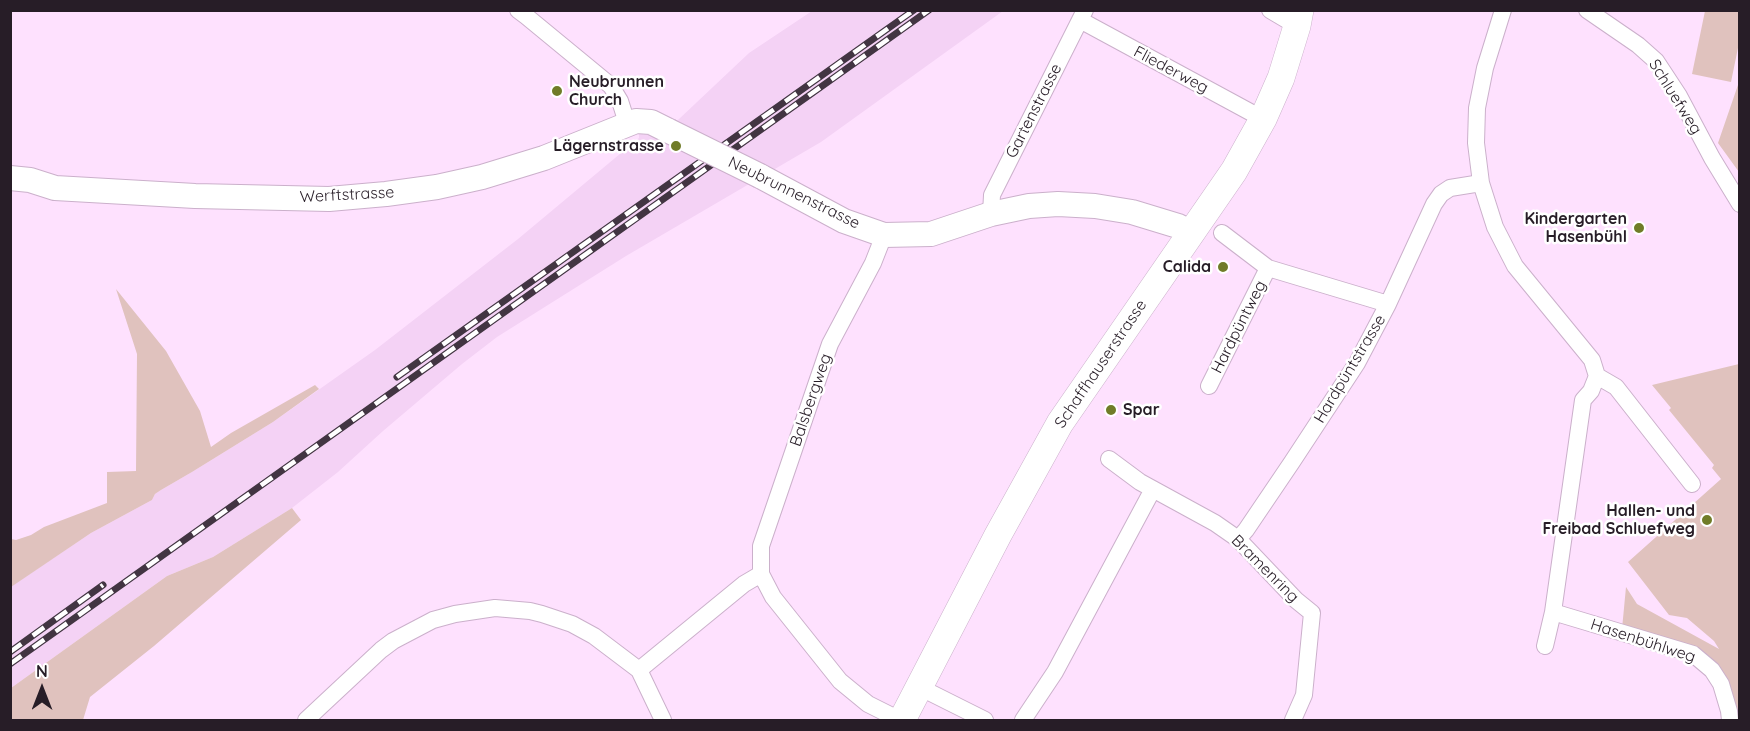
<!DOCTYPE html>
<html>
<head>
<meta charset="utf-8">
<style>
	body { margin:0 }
	#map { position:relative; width:1750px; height:731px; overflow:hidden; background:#fee1fe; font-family:Quicksand,sans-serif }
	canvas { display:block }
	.frame { position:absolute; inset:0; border:12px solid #271d27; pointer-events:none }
	.north { position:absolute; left:12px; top:659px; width:60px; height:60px; -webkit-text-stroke:4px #fff; paint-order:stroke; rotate:0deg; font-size:16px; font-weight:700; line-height:24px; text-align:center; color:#271d27 }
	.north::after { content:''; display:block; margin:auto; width:21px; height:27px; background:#271d27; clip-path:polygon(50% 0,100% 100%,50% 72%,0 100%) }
</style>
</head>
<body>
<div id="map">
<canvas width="1750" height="731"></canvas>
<div class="frame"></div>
<div class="north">N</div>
</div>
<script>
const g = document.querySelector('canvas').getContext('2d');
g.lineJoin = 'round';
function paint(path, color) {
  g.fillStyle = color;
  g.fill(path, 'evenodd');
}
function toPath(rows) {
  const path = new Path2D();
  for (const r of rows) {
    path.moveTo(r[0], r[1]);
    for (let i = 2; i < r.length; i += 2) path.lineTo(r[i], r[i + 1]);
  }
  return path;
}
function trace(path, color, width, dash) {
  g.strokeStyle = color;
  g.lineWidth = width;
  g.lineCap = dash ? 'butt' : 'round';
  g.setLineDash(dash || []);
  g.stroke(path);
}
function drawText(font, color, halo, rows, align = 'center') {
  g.font = font + ' Quicksand,sans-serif';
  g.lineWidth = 5;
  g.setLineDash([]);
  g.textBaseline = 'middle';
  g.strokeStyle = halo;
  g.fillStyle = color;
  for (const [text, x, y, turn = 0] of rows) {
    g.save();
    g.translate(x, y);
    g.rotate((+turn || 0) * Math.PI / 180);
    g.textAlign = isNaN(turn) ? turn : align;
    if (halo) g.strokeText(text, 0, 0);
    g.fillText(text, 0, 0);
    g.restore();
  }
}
paint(toPath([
	[812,11,1003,11,821,142,626,256,497,337,462,364,383,431,338,472,292,508,213,557,167,576,11,688,10,587,91,533,152,500,155,494,161,490,192,472,273,422,375,350,518,239,639,138,639,134,661,136,749,53]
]), '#f4d2f5');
paint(toPath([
	[1705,11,1739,11,1739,43,1731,82,1692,74],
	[1739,82,1740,172,1739,172,1718,143],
	[116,289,166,351,200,411,211,447,231,433,315,385,319,389,273,422,192,472,161,490,155,494,152,500,91,533,11,587,11,539,16,540,31,535,44,527,107,503,107,472,136,471,137,354],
	[1739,364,1739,720,1732,720,1724,678,1622,629,1626,587,1637,604,1719,649,1714,641,1687,618,1669,615,1628,562,1721,479,1712,468,1714,465,1669,410,1671,408,1652,385],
	[292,508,301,520,154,646,90,697,83,720,11,720,11,688,167,576,213,557]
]), '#e0c2be');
const street = toPath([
	[518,10,526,16,611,86,620,101,627,123],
	[1270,10,1297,26],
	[1503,10,1485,68,1477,108,1476,143,1481,183,1495,227,1515,266,1592,360,1597,376,1616,387,1692,484],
	[1587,10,1638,45,1656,61,1679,96,1712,158,1740,204],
	[1080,20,1263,119],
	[991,214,992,195,1085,10],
	[1222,233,1268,268,1388,304],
	[884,235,873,263,830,344,761,546,761,574,773,597,840,681,868,704,900,720],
	[1209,386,1268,268],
	[1109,459,1140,482,1215,523,1238,539,1296,600,1312,613,1304,695,1293,720],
	[1238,539,1246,530,1292,462,1357,363,1388,304,1434,204,1441,194,1450,188,1481,183],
	[1553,612,1693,654,1712,670,1721,684,1729,711,1730,720],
	[1545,646,1553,612,1583,400,1591,391,1597,376],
	[639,670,744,584,761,574],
	[919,687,985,720],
	[306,720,381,650,393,641,433,620,455,614,495,608,530,611,542,614,572,624,594,636,639,670,663,720],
	[1023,720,1055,672,1153,489]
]);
const secondary = toPath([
	[760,176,844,221,884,235,931,234,991,214,1029,206,1058,204,1095,206,1132,212,1178,226,1192,233],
	[10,178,30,180,55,188,195,196,329,199,386,194,437,187,482,177,544,158,636,121,651,122,669,131]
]);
const primary = toPath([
	[902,720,998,535,1060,423,1234,171,1263,119,1281,78,1297,26,1300,10]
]);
trace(street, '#cbb0cb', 18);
trace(secondary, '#cbb0cb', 26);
trace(primary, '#cbb0cb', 28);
trace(street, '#fff', 16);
trace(secondary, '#fff', 24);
trace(primary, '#fff', 27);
const rail = toPath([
	[397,377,914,10],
	[10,652,103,585],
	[10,664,929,10]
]);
trace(rail, '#423542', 7);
trace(rail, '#fff', 4.5, [14]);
const secondaryBridge = toPath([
	[669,131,760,176]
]);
trace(secondaryBridge, '#cbb0cb', 26, []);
trace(secondaryBridge, '#fff', 24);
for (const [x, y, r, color] of [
	[557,91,6,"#707c28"],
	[676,146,6,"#707c28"],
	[1639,228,6,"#707c28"],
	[1223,267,6,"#707c28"],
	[1111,410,6,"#707c28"],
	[1707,520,6,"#707c28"]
]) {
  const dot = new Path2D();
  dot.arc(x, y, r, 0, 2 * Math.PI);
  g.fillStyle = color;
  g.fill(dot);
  trace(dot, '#fff', 2);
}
drawText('16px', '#271d27', '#fff', [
	["Fliederweg",1171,70,28],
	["Schluefweg",1675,97,58],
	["Gartenstrasse",1034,111,-63],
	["Neubrunnenstrasse",794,193,26],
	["Werftstrasse",347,195,-3],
	["Hardpüntweg",1239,327,-63],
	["Schaffhauserstrasse",1101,364,-56],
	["Hardpüntstrasse",1350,369,-59],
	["Balsbergweg",811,400,-71],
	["Bramenring",1265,569,45],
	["Hasenbühlweg",1643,641,18]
]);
drawText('bold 16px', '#271d27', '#fff', [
	["Neubrunnen",569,82,"left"],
	["Church",569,100,"left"],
	["Lägernstrasse",664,146],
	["Kindergarten",1627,219],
	["Hasenbühl",1627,237],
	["Calida",1211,267],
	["Spar",1123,410,"left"],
	["Hallen- und",1695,511],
	["Freibad Schluefweg",1695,529]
], 'right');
</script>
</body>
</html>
